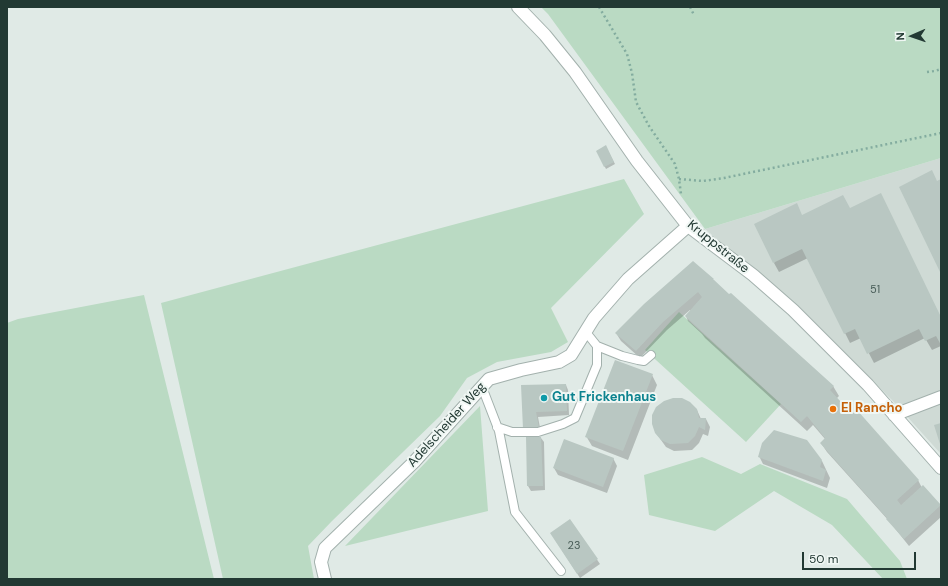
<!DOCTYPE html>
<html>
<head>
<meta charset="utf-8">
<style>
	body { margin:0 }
	#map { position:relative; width:948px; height:586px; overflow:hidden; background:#e0eae6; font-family:"DM Sans",sans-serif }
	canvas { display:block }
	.frame { position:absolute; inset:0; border:8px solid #223933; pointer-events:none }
	.north { position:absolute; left:892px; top:16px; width:40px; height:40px; -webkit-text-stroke:3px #f0f7f4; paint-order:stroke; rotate:268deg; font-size:11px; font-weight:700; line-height:16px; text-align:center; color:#223933 }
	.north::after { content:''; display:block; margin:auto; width:14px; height:18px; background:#223933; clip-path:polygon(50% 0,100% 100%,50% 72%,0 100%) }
	.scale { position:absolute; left:802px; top:552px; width:114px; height:18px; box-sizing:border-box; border:2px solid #223933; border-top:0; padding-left:5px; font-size:12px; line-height:14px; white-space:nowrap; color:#223933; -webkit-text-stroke:3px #f0f7f4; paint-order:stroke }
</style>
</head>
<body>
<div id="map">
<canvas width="948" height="586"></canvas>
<div class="frame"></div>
<div class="north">N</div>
<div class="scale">50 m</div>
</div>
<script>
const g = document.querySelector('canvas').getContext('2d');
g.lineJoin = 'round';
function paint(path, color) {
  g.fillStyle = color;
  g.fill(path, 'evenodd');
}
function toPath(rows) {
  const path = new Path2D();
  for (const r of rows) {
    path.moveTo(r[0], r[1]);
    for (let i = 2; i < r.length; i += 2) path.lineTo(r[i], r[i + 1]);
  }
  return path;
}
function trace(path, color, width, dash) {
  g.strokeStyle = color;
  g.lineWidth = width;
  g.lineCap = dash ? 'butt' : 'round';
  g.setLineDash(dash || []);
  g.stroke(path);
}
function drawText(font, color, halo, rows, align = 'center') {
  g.font = font + ' "DM Sans",sans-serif';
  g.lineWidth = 4;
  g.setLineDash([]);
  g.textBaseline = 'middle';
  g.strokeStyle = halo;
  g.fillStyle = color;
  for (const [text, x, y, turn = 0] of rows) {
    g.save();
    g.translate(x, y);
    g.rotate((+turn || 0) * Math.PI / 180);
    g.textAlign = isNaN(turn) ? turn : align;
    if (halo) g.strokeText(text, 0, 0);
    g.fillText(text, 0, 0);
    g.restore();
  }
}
paint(toPath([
	[941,158,941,454,893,401,794,304,705,229]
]), '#cfdad5');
paint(toPath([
	[541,7,941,7,941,158,705,229,548,14],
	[624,179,644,214,551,308,568,342,551,352,497,362,467,378,440,416,332,521,308,546,314,579,223,579,161,303],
	[144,295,214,579,7,579,7,323,18,319],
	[679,312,781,404,746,442,645,350],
	[480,406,488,511,345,546],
	[702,457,741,474,760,464,847,499,900,561,907,579,883,579,832,525,774,491,715,531,649,515,644,475]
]), '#badac3');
paint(toPath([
	[606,147,615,164,606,169,597,151],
	[850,209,941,318,941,346,932,350,925,338,874,363,861,338,850,343,808,258,779,272,774,263,802,216],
	[715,283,833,386,839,396,836,399,918,480,922,488,923,487,940,506,941,517,909,546,889,521,827,452,821,443,825,439,813,425,807,431,705,338,702,334,688,321,686,316,691,311,690,310,667,330,640,358,621,341,616,333],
	[652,375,657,385,628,460,592,446,586,436],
	[566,385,568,390,569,415,538,417,541,433,527,433,522,386],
	[697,410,701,419,706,419,710,427,708,436,703,434,699,443,692,450,674,451,666,447,656,433],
	[541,438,544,442,545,490,531,491,528,486],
	[759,456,822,461,830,478,827,488,763,464],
	[613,458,617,466,607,493,558,475,554,468],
	[570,520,600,564,580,578,554,538]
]), '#0003');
paint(toPath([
	[606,145,614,162,604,167,596,151],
	[932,170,937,181,941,179,941,274,899,187],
	[881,193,941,317,941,345,936,336,925,341,919,329,867,354,855,329,844,334,802,249,773,263,754,224,797,203,802,215,843,195,850,208],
	[693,261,714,279,713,279,729,294,731,293,834,386,830,390,852,414,857,410,919,480,897,500,901,505,923,485,941,505,904,539,886,519,887,518,820,443,825,438,807,416,801,422,685,316,702,297,698,292,663,322,636,351,615,333,644,304],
	[615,360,653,374,623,451,585,437],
	[566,384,567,411,536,412,539,428,523,429,521,385],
	[673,398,682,398,690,402,697,409,699,418,706,418,705,430,699,427,695,436,688,443,670,444,661,440,655,433,652,424,652,415,656,407,664,401],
	[941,423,941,443,940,444,934,425],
	[774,430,807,440,822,460,820,467,826,470,823,481,758,457,762,443],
	[526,437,541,437,543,486,527,486],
	[564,439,614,458,603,487,553,468],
	[570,519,598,559,577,574,550,533]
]), '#b9c7c2');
const service = toPath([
	[597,346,622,356,638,360,644,361,651,355],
	[482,387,499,431,515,512,561,571],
	[497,427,512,432,538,432,563,424,575,418,597,365,597,346,585,331]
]);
const minor = toPath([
	[518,7,545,35,575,72,637,161,688,226,753,275,793,310,868,385,941,468],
	[894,415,941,397],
	[325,579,321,562,325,548,414,462,489,379,521,370,559,362,571,355,594,318,628,279,688,226]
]);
trace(service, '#a3b1ad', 10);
trace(minor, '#a3b1ad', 14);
trace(toPath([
	[599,7,627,54,632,73,636,102,649,126,675,164,679,179,681,194],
	[690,7,694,15],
	[927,72,935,71,941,69],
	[679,179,703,181,724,178,941,133]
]), '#83ac9f', 2.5, [2, 3]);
trace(service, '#fff', 8);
trace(minor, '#fff', 12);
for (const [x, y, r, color] of [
	[544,398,4,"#0f9aa8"],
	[833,409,4,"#e8710a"]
]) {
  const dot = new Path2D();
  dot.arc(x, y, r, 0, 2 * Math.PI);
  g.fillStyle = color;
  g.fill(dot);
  trace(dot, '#f0f7f4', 1.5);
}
drawText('11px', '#485c57', null, [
	["51",875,290],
	["23",574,546]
]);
drawText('13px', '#223933', '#f0f7f4', [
	["Kruppstraße",718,247,39],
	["Adelscheider Weg",447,425,-48]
]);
drawText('bold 13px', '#0d838f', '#f0f7f4', [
	["Gut Frickenhaus",552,398]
], 'left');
drawText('bold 13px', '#c56008', '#f0f7f4', [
	["El Rancho",841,409]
], 'left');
</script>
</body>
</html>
